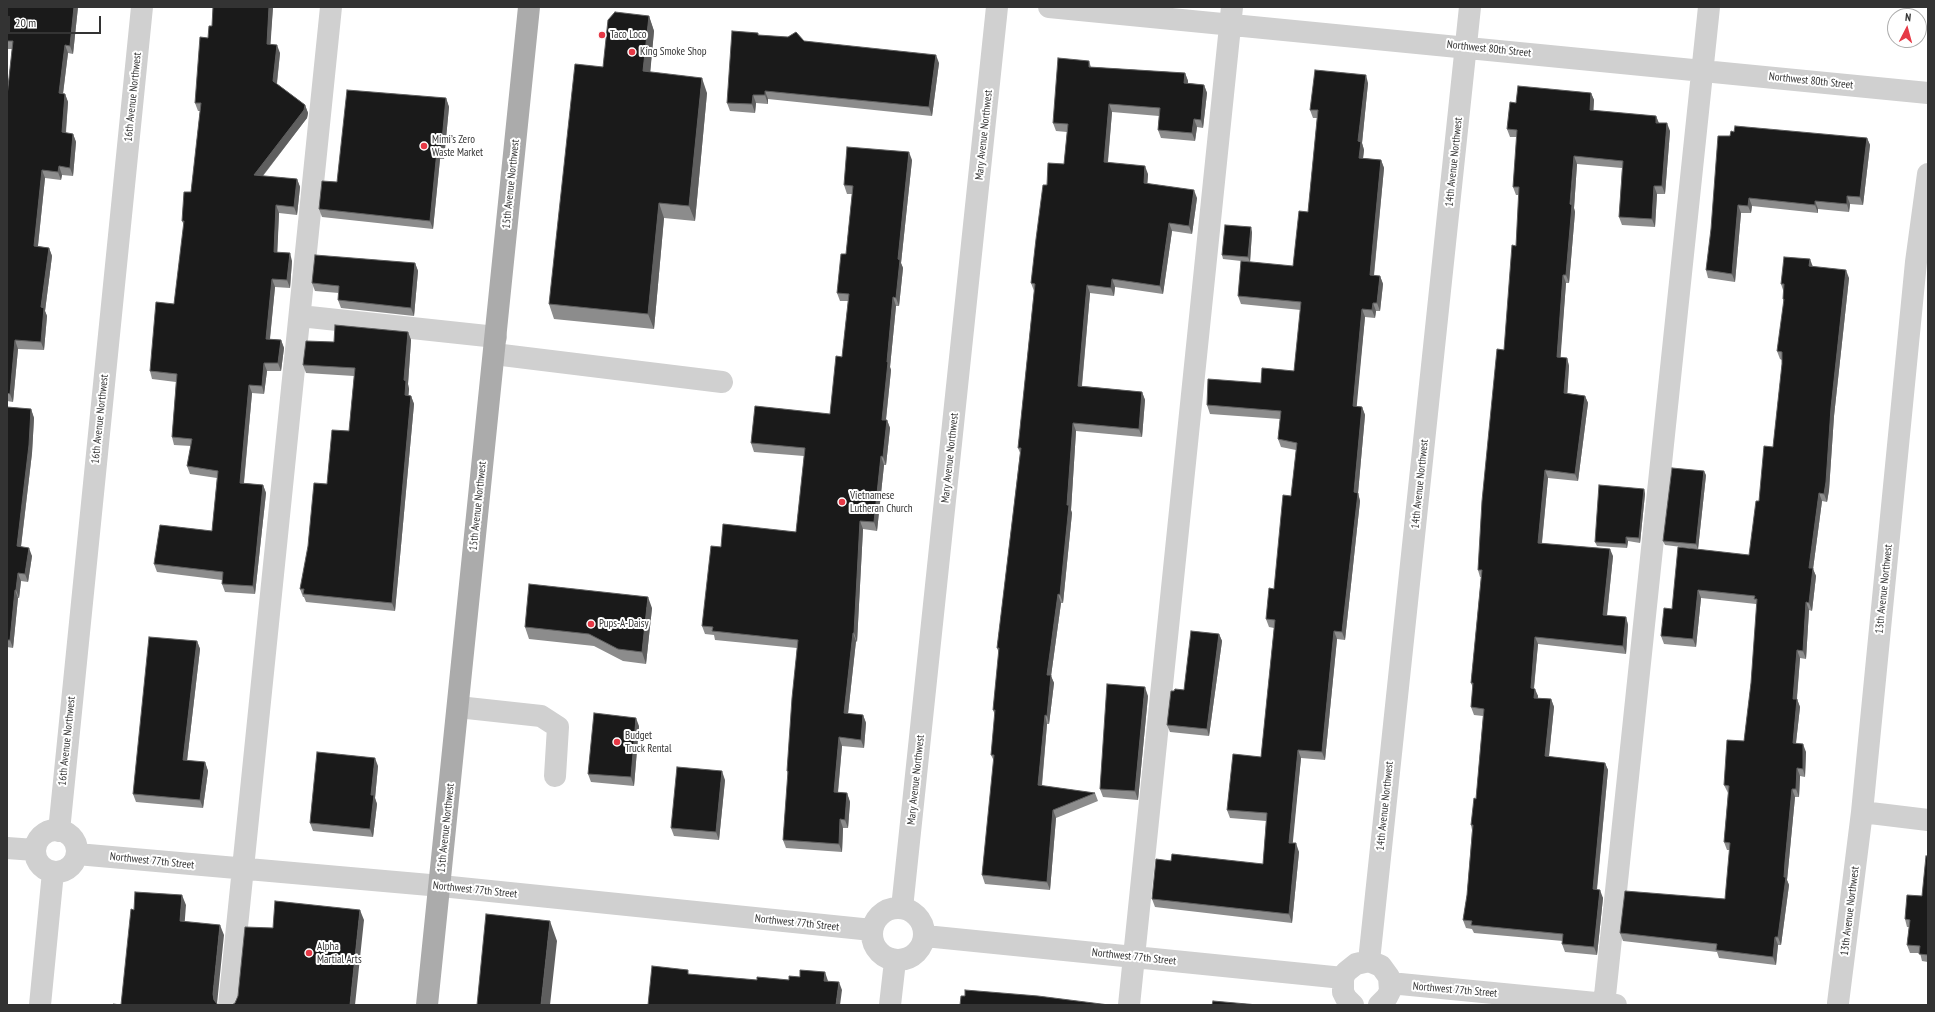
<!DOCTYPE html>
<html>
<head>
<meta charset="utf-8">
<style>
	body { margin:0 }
	#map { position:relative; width:1935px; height:1012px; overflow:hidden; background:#fff; font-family:"PT Sans Narrow",sans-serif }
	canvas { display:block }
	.frame { position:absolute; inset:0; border:8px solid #333; pointer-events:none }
	.north { position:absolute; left:1887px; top:8px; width:40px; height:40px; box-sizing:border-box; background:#fff; border:1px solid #adadad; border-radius:50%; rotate:6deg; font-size:11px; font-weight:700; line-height:16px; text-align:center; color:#333 }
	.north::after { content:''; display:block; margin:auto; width:14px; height:18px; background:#e63946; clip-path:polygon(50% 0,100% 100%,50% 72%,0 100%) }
	.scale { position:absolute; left:8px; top:16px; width:93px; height:18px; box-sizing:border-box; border:2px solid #333; border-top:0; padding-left:5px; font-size:12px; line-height:14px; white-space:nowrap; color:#333; -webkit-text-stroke:3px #fff; paint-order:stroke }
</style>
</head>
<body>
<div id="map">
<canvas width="1935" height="1012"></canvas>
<div class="frame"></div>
<div class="north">N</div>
<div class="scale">20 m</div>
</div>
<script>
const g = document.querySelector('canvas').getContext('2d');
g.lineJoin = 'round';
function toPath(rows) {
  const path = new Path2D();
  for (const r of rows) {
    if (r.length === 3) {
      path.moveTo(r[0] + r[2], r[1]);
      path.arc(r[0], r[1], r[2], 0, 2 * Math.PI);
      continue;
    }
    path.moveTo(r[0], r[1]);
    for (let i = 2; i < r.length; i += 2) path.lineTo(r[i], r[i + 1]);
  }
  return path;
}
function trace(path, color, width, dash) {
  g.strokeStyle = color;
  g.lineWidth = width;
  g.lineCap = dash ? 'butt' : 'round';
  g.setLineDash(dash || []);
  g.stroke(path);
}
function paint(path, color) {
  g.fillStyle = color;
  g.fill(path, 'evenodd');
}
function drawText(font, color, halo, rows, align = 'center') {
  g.font = font + ' "PT Sans Narrow",sans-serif';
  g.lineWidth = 4;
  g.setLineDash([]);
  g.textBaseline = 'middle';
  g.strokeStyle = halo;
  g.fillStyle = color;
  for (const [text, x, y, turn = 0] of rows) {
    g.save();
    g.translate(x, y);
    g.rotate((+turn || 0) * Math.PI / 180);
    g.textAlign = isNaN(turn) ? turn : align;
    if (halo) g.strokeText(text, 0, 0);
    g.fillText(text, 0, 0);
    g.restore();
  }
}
trace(toPath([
	[1049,7,1928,93],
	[300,316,496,337],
	[494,354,722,382],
	[458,707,541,716,558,727,555,776],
	[1862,812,1928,820],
	[56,851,21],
	[59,831,142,7],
	[7,848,35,850],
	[77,854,441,886,872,930],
	[898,934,26],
	[902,908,997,7],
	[925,936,1343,978],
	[1369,961,1470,7],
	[1390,983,1616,1005],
	[1838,1003,1862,812,1916,262,1928,174],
	[40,1005,53,872],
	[229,1005,331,7],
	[890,1005,895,961],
	[1129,1005,1232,7],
	[1353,1005,1346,998,1343,992,1343,978,1346,972,1356,964,1369,961,1381,966,1389,977,1390,991,1387,997,1379,1005],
	[1604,1005,1709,7]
]), '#d0d0d0', 22);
trace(toPath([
	[427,1005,529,7]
]), '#ababab', 22);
paint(toPath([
	[7,7,78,7,73,54,68,53,63,94,65,94,68,102,66,133,73,134,76,142,73,176,62,175,61,180,45,178,38,246,49,248,52,256,45,311,47,316,44,350,18,349,13,402,7,401,7,96,12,49,7,49],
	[213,7,273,7,270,44,280,53,277,84,305,105,308,113,307,118,263,176,297,179,300,187,297,215,279,213,277,252,292,261,290,288,275,287,270,339,281,340,284,348,281,371,267,371,264,394,252,393,244,483,263,485,266,493,255,594,225,592,222,584,222,580,157,572,154,564,212,531,217,478,190,474,187,466,191,446,174,445,172,437,176,382,152,379,150,371,174,304,184,225,182,221,191,192,200,111,198,111,195,103,208,38,212,26],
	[649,16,654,31,650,72,707,93,695,221,664,218,654,329,554,319,549,304,603,67],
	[759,35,804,41,939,63,932,116,768,99,768,104,756,103,755,113,730,111,727,103],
	[1089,61,1091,67,1185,73,1188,81,1188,83,1204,85,1207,93,1203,128,1197,127,1195,141,1161,138,1158,130,1159,116,1112,112,1108,162,1148,174,1147,183,1197,198,1192,234,1172,231,1163,294,1115,287,1114,296,1090,293,1082,386,1142,392,1145,400,1142,437,1076,431,1071,510,1072,513,1063,603,1061,603,1051,676,1054,683,1049,724,1047,724,1042,786,1095,793,1098,801,1056,818,1050,890,985,884,982,875,994,761,991,755,995,715,993,710,999,653,997,648,1020,453,1018,448,1034,291,1031,283,1047,185,1064,164,1067,132,1056,131,1053,123],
	[1368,83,1362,143,1364,150,1363,158,1381,160,1384,168,1374,276,1380,276,1383,284,1380,311,1376,311,1375,318,1365,317,1356,406,1362,407,1365,415,1358,493,1360,501,1345,640,1337,639,1325,760,1301,758,1292,843,1299,852,1292,923,1155,907,1152,899,1171,861,1263,864,1266,821,1230,818,1227,810,1261,757,1274,628,1269,627,1266,619,1274,589,1291,496,1296,450,1281,447,1278,439,1280,419,1210,414,1207,405,1261,383,1294,371,1301,310,1241,304,1238,296,1293,266,1308,212,1317,118,1313,118,1310,110],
	[1591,93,1594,100,1593,111,1656,116,1659,123,1670,131,1665,194,1657,194,1655,227,1622,225,1619,217,1622,168,1577,164,1574,208,1575,212,1569,283,1566,283,1560,358,1567,358,1569,366,1567,393,1585,396,1588,403,1578,481,1548,478,1542,543,1613,556,1607,616,1626,617,1628,625,1626,654,1538,644,1534,689,1538,696,1537,698,1551,699,1554,707,1549,757,1605,763,1608,770,1597,890,1603,898,1597,955,1565,952,1562,944,1563,941,1474,933,1472,929,1466,928,1463,920,1467,895,1472,830,1471,825,1476,799,1483,716,1474,715,1471,707,1473,688,1471,683,1481,577,1480,577,1478,570,1504,350,1516,246,1519,195,1516,195,1513,187,1517,137,1510,137,1507,129],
	[446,98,449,107,444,159,440,159,433,229,322,217,319,209,337,182],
	[1730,136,1867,138,1870,145,1863,205,1850,204,1849,212,1818,209,1818,213,1752,206,1751,213,1741,213,1735,282,1708,278,1706,270],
	[912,160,901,263,903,268,899,306,896,306,890,367,891,370,886,420,887,420,890,428,886,465,884,465,877,531,863,529,857,642,856,641,848,714,863,715,866,723,864,748,842,746,838,793,847,793,850,802,848,828,843,828,842,852,786,848,783,840,788,774,787,771,797,648,715,640,714,635,705,634,702,626,721,547,796,532,804,456,754,452,751,443,830,414,842,357,848,301,840,301,837,293,846,254,852,194,847,194,844,185],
	[1252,232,1250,262,1223,259,1222,255],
	[415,263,418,271,414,316,341,308,338,300,339,293,315,291,312,283],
	[1813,267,1849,278,1834,416,1829,490,1827,502,1822,501,1813,569,1816,576,1812,611,1809,610,1806,659,1800,658,1797,699,1800,707,1796,743,1806,752,1805,777,1800,776,1799,797,1795,797,1788,870,1787,880,1789,885,1781,945,1778,945,1776,965,1719,958,1717,952,1623,941,1620,933,1725,899,1730,850,1727,850,1724,842,1728,793,1724,785,1744,741,1751,683,1757,605,1756,604,1701,598,1696,647,1664,644,1661,636,1672,609,1749,555,1759,501,1773,447,1782,364,1782,360,1780,359,1777,351,1784,303,1783,299,1783,290,1781,284],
	[408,332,411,340,408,384,409,389,408,395,411,396,414,404,395,611,306,602,304,597,303,597,300,589,327,484,349,431,354,376,306,373,303,365,334,342],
	[7,407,31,409,34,418,32,453,21,547,32,556,28,582,21,581,19,598,18,598,13,648,7,647],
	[1706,475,1698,549,1665,545,1663,541],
	[1644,489,1645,494,1640,543,1628,541,1627,548,1597,546,1595,542],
	[652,608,646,664,623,661,594,646,529,639,525,627],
	[1219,634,1222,641,1209,736,1170,732,1167,725,1174,691,1184,690],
	[197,641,200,649,187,761,205,762,208,771,203,808,136,802,133,794],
	[1148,696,1138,800,1103,797,1100,789],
	[639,726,634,786,591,782,588,774],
	[378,766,375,798,377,804,373,837,313,831,310,823],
	[725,780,719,840,674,836,671,828],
	[1928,856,1928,962,1922,961,1920,953,1910,953,1907,945,1909,927,1907,927,1905,919,1922,896]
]), '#8c8c8c');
paint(toPath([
	[74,7,78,7,73,54,70,46],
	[269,7,273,7,270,52,267,44],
	[649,16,654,31,649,86,643,71],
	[65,45,68,53,62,101,59,93],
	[277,45,280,53,276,90,273,81],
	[936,55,939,63,932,116,929,107],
	[1185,73,1188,81,1187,91,1184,83],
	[1366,75,1368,83,1362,143,1364,150,1362,166,1359,158,1358,141],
	[702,78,707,93,695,221,689,206],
	[1204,85,1207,93,1203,128,1201,120],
	[765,91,768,99,768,104,765,95],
	[1591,93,1594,100,1593,118,1590,110],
	[65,94,68,102,65,141,62,132],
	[753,95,756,103,755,113,752,104],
	[446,98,449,107,444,159,441,151],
	[1109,104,1112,112,1107,170,1104,162],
	[305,105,308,113,307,118,257,183,254,175],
	[1656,116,1659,124,1656,123],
	[1194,119,1197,127,1195,141,1192,133],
	[1667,123,1670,131,1665,194,1662,186],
	[73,134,76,142,73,176,70,168],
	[1867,138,1870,145,1863,205,1860,197],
	[437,151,440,159,433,229,430,221],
	[909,152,912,160,901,263,903,268,899,306,896,298,898,259],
	[1574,156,1577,164,1574,208,1575,212,1569,283,1566,275],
	[1381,160,1384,168,1373,283,1370,275],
	[59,166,62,175,61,180,58,172],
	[1145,166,1148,174,1147,191,1144,183],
	[42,170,45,178,37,254,34,246],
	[297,179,300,187,297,215,294,207],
	[1654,186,1657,194,1655,227,1652,219],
	[1194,190,1197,198,1192,234,1189,226],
	[1847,196,1850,204,1849,212,1847,204],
	[1749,198,1752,206,1751,213,1748,206],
	[1815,201,1818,209,1818,213,1815,205],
	[659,203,664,218,654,329,648,314],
	[276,205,279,213,277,260,274,252],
	[1738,205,1741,213,1735,282,1732,274],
	[1169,223,1172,231,1163,294,1160,286],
	[1251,227,1252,232,1250,262,1248,257],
	[49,248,52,256,45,311,47,316,44,350,41,342,41,307],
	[290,253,292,261,290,288,287,280],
	[1810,259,1813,267,1809,266],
	[415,263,418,271,414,316,411,308],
	[1846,270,1849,278,1834,416,1829,490,1827,502,1824,494,1831,408],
	[1563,275,1566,283,1560,365,1557,357],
	[1380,276,1383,284,1380,311,1377,303],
	[272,279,275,287,269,347,266,339],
	[1112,279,1115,287,1114,296,1111,288],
	[1087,285,1090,293,1081,394,1078,386],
	[893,297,896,306,890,367,891,370,885,428,882,420,887,362],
	[1373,303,1376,311,1375,318,1372,310],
	[1362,309,1365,317,1356,414,1353,406],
	[408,332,411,340,408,384,409,389,408,403,405,395,404,380],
	[15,340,18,349,13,402,10,394],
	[281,340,284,348,281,371,278,363],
	[1567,358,1569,366,1567,400,1564,393],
	[264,363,267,371,264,394,262,386],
	[249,385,252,393,243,491,240,483],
	[1142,392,1145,400,1142,437,1139,429],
	[411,396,414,404,395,611,392,603],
	[1585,396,1588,403,1578,481,1575,474],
	[1362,407,1365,415,1358,493,1360,501,1345,640,1342,632],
	[31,409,34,418,32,453,20,554,17,546],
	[887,420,890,428,886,465,883,457],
	[1073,423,1076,431,1071,510,1072,513,1063,603,1060,595,1067,505],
	[881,456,884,465,877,531,874,522],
	[1545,470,1548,478,1541,551,1538,543],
	[1704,471,1706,475,1698,549,1696,544],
	[263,485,266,493,255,594,253,586],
	[1644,489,1645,494,1640,543,1639,538],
	[1819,493,1822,501,1813,569,1816,576,1812,611,1809,603,1809,568],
	[860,521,863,529,857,642,854,633],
	[1626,537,1628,541,1627,548,1626,544],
	[29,548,32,556,28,582,25,574],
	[1610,549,1613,556,1606,623,1603,615],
	[18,573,21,581,19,598,16,590],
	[15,590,18,598,13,648,10,640],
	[1698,590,1701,598,1696,647,1693,639],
	[1058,594,1061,603,1051,676,1054,683,1049,724,1047,716,1047,675],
	[648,597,652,608,646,664,642,652],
	[1806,602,1809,610,1806,659,1803,651],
	[1626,617,1628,625,1626,654,1623,646],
	[1334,631,1337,639,1325,760,1322,752],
	[853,633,856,641,847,722,844,713],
	[1219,634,1222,641,1209,736,1207,729],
	[1535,637,1538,644,1533,696,1531,688],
	[197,641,200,649,186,769,183,760],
	[1797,650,1800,658,1796,707,1793,699],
	[1145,687,1148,696,1138,800,1135,791],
	[1535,689,1538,696,1537,706,1534,698],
	[1551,699,1554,707,1548,764,1545,756],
	[1797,699,1800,707,1795,751,1793,743],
	[863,715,866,723,864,748,861,740],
	[1045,715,1047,724,1041,793,1038,785],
	[636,718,639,726,634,786,631,777],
	[839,737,842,746,837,801,834,792],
	[1803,744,1806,752,1805,777,1803,769],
	[1298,750,1301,758,1292,851,1289,843],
	[375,758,378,766,375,798,377,804,373,837,370,829,371,795],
	[205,762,208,771,203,808,200,800],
	[1605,763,1608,770,1596,897,1593,889],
	[1797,768,1800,776,1799,797,1796,789],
	[722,771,725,780,719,840,716,832],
	[1792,789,1795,797,1788,870,1787,880,1789,885,1781,945,1778,937],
	[847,793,850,802,848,828,845,820],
	[1053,810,1056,818,1050,890,1047,882],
	[840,819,843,828,842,852,839,844],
	[1296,843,1299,852,1292,923,1289,914],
	[1600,890,1603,898,1597,955,1594,947],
	[182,895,186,905,184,931,180,921],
	[360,910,364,920,355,1005,350,1005],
	[550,921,557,941,550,1005,541,1005],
	[220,925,224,935,217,1004,214,1000,213,994],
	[1775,937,1778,945,1776,965,1773,957],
	[825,972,828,981,827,989,824,981],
	[839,982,842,990,840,1005,836,1005]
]), '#5f5f5f');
const building = toPath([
	[7,7,74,7,70,46,65,45,59,93,65,94,62,132,73,134,70,168,59,166,58,172,42,170,34,246,49,248,41,307,44,308,41,342,15,340,10,394,7,393,7,96,13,41,7,41,7,7],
	[213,7,269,7,267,44,277,45,273,81,305,105,304,110,254,175,297,179,294,207,276,205,274,252,290,253,287,280,272,279,266,339,281,340,278,363,264,363,262,386,249,385,240,483,263,485,253,586,222,584,223,572,154,564,160,525,212,531,218,471,187,466,192,439,172,437,177,374,150,371,156,302,174,304,184,221,182,221,184,192,191,192,201,103,195,103,200,37,208,38,209,26,212,26,213,7],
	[615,12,649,16,643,71,702,78,689,206,659,203,648,314,549,304,575,64,603,67,608,20,615,12],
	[732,31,758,33,758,35,788,37,796,32,804,41,936,55,929,107,765,91,765,95,753,95,752,104,727,103,732,31],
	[1058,58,1089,61,1089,67,1185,73,1184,83,1204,85,1201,120,1194,119,1192,133,1158,130,1160,108,1109,104,1104,162,1145,166,1144,183,1194,190,1189,226,1169,223,1160,286,1112,279,1111,288,1087,285,1078,386,1142,392,1139,429,1073,423,1067,505,1069,505,1060,595,1058,594,1047,675,1051,675,1047,716,1045,715,1038,785,1095,793,1053,810,1047,882,982,875,994,755,991,755,995,710,993,710,999,648,997,648,1021,448,1018,448,1035,284,1031,283,1036,239,1043,185,1047,185,1048,163,1064,164,1068,124,1053,123,1058,58],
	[1315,70,1366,75,1358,141,1361,142,1359,158,1381,160,1370,275,1380,276,1377,303,1373,303,1372,310,1362,309,1353,406,1362,407,1354,492,1358,493,1342,632,1334,631,1322,752,1298,750,1289,843,1296,843,1289,914,1152,899,1156,859,1171,861,1172,854,1263,864,1267,813,1227,810,1233,754,1261,757,1275,620,1266,619,1269,588,1274,589,1283,495,1291,496,1297,443,1278,439,1281,411,1207,405,1208,379,1261,383,1262,368,1294,371,1301,302,1238,296,1241,261,1293,266,1299,211,1308,212,1318,110,1310,110,1315,70],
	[1518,86,1591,93,1590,110,1656,116,1656,123,1667,123,1662,186,1654,186,1652,219,1619,217,1623,161,1574,156,1570,204,1572,205,1566,275,1563,275,1557,357,1567,358,1564,393,1585,396,1575,474,1545,470,1538,543,1610,549,1603,615,1626,617,1623,646,1535,637,1531,688,1535,689,1534,698,1551,699,1545,756,1605,763,1593,889,1600,890,1594,947,1562,944,1563,934,1471,925,1472,921,1463,920,1467,895,1473,825,1471,825,1474,798,1476,799,1484,709,1471,707,1473,683,1471,683,1482,570,1478,570,1482,501,1497,349,1504,350,1512,245,1516,246,1519,187,1513,187,1517,130,1507,129,1510,102,1516,103,1518,86],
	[347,90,446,98,441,151,437,151,430,221,319,209,322,181,337,182,347,90],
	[1735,126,1867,138,1860,197,1847,196,1847,204,1815,201,1815,205,1749,198,1748,206,1738,205,1732,274,1706,270,1711,229,1718,136,1730,136,1731,131,1734,132,1735,126],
	[847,147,909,152,898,259,900,260,896,298,893,297,887,362,888,362,882,420,887,420,883,457,881,456,874,522,860,521,854,633,853,633,844,713,863,715,861,740,839,737,834,792,847,793,845,820,840,819,839,844,783,840,788,771,787,771,792,698,798,640,712,631,713,627,702,626,711,546,721,547,723,524,796,532,805,448,751,443,755,406,830,414,836,356,842,357,849,294,837,293,841,254,846,254,853,186,844,185,847,147],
	[1225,225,1251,227,1248,257,1222,255,1225,225],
	[315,255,415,263,411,308,338,300,339,286,312,283,315,255],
	[1784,257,1810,259,1809,266,1846,270,1831,408,1826,482,1824,494,1819,493,1809,568,1813,568,1809,603,1806,602,1803,651,1797,650,1793,699,1797,699,1793,743,1803,744,1803,769,1797,768,1796,789,1792,789,1785,862,1784,877,1786,877,1778,937,1775,937,1773,957,1716,950,1717,944,1620,933,1625,891,1725,899,1730,843,1724,842,1729,786,1724,785,1727,740,1744,741,1751,683,1757,599,1754,599,1755,596,1698,590,1693,639,1661,636,1664,608,1672,609,1678,547,1749,555,1756,501,1759,501,1764,446,1773,447,1782,364,1782,352,1777,351,1784,299,1783,299,1784,284,1781,284,1784,257],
	[335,325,408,332,404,380,406,381,405,395,411,396,392,603,303,594,304,589,300,589,308,546,314,483,327,484,332,430,349,431,355,368,303,365,306,341,334,342,335,325],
	[7,407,31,409,29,445,17,546,29,548,25,574,18,573,16,590,15,590,10,640,7,640,7,407],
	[1672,468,1704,471,1696,544,1663,541,1672,468],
	[1599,485,1644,489,1639,538,1626,537,1626,544,1595,542,1599,485],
	[529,584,648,597,642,652,618,649,589,634,525,627,529,584],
	[1191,631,1219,634,1207,729,1167,725,1171,691,1174,691,1175,689,1184,690,1191,631],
	[149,637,197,641,183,760,205,762,200,800,133,794,149,637],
	[1107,684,1145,687,1135,791,1100,789,1107,684],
	[594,713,636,718,631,777,588,774,594,713],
	[317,752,375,758,371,795,374,795,370,829,310,823,317,752],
	[677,767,722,771,716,832,671,828,677,767],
	[1926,856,1928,856,1928,955,1919,954,1920,946,1907,945,1910,920,1905,919,1907,895,1922,896,1926,856],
	[135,892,182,895,180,921,220,925,213,994,214,1000,218,1005,113,1005,113,1004,121,1005,131,909,134,910,135,892],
	[275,901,360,910,350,1005,232,1005,235,1003,238,996,245,927,273,928,275,901],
	[486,914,550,921,541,1005,477,1005,486,914],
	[652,966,688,970,688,974,757,980,757,977,789,980,789,976,800,977,800,970,825,972,824,981,839,982,836,1005,648,1005,652,966],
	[965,990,1038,996,1109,1005,960,1005,961,996,965,996,965,990],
	[1213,1001,1258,1005,1212,1005,1213,1001]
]);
paint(building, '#1a1a1a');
trace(building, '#5f5f5f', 1);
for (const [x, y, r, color] of [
	[602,35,4,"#e63946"],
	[632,52,4,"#e63946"],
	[424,146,4,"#e63946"],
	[842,502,4,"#e63946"],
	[591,624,4,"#e63946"],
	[617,742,4,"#e63946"],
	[309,953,4,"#e63946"]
]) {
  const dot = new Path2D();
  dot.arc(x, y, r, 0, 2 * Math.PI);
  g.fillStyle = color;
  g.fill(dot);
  trace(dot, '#fff', 1.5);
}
drawText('11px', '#333', '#fff', [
	["Taco Loco",610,35],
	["King Smoke Shop",640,52],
	["Mimi’s Zero",432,140],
	["Waste Market",432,153],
	["Vietnamese",850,496],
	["Lutheran Church",850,509],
	["Pups-A-Daisy",599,624],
	["Budget",625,736],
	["Truck Rental",625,749],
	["Alpha",317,947],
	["Martial Arts",317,960]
], 'left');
drawText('11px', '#333', '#fff', [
	["Northwest 80th Street",1489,49,6],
	["Northwest 80th Street",1811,81,6],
	["16th Avenue Northwest",133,97,-84],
	["Mary Avenue Northwest",984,135,-84],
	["14th Avenue Northwest",1454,162,-84],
	["15th Avenue Northwest",511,184,-84],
	["16th Avenue Northwest",100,419,-84],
	["Mary Avenue Northwest",950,458,-84],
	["14th Avenue Northwest",1420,484,-84],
	["15th Avenue Northwest",478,506,-84],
	["13th Avenue Northwest",1884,589,-84],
	["16th Avenue Northwest",67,741,-84],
	["Mary Avenue Northwest",916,780,-84],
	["14th Avenue Northwest",1385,806,-84],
	["15th Avenue Northwest",446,828,-84],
	["Northwest 77th Street",152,861,6],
	["Northwest 77th Street",475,890,6],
	["13th Avenue Northwest",1850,911,-83],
	["Northwest 77th Street",797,923,6],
	["Northwest 77th Street",1134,957,6],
	["Northwest 77th Street",1455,990,5]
]);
</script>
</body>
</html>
